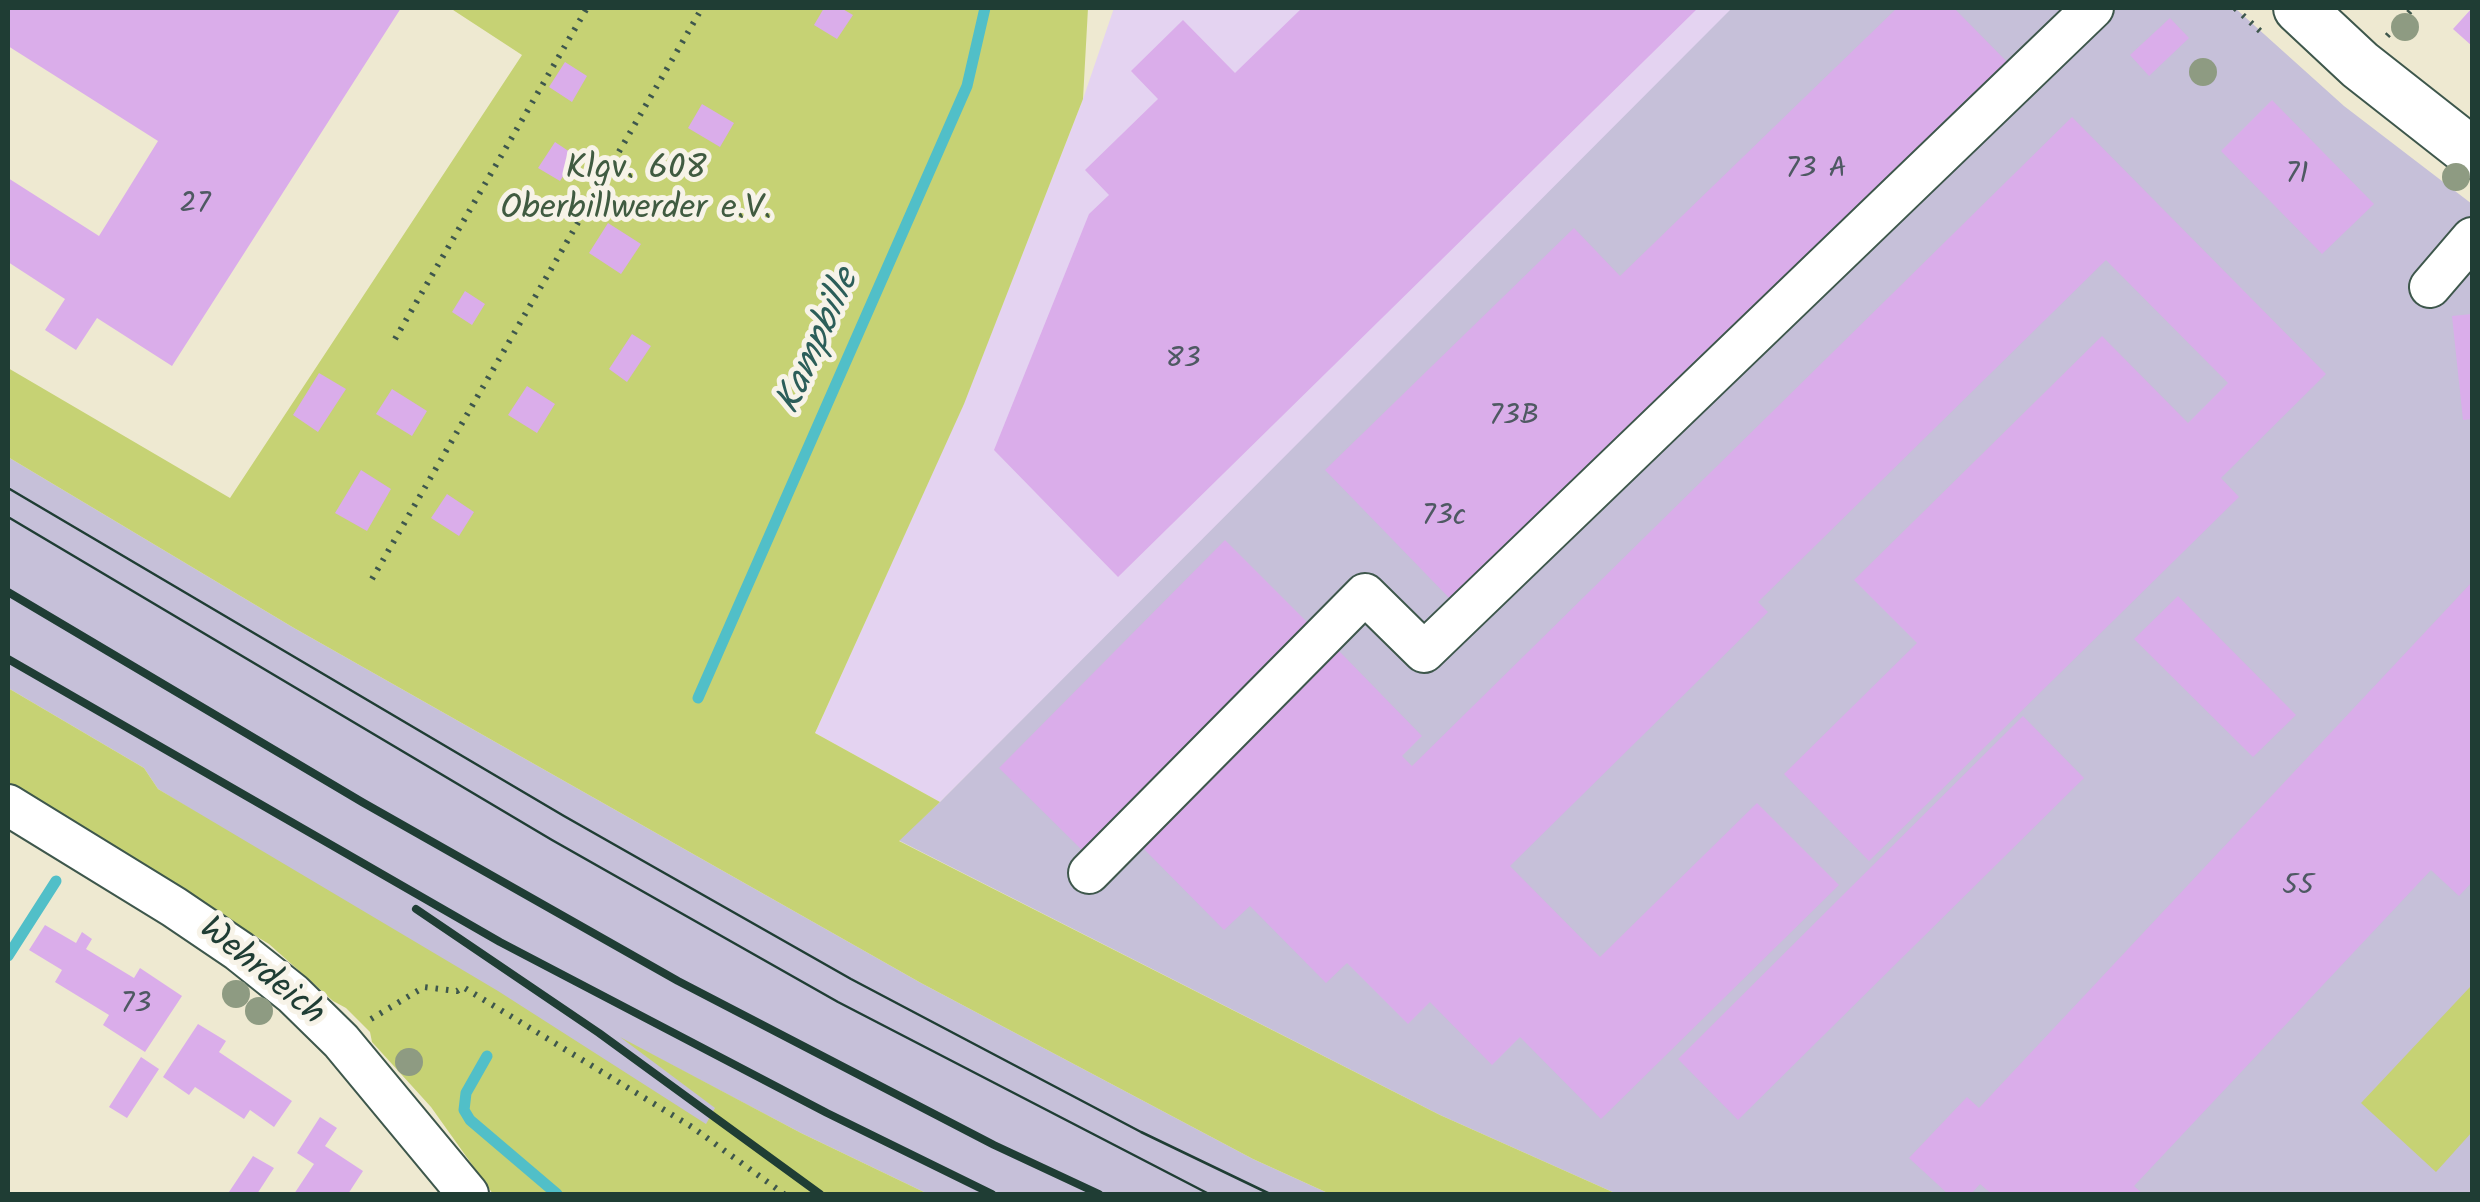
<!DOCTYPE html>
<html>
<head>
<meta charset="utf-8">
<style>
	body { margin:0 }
	#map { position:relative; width:2480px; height:1202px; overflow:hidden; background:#eee9d1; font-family:Kalam,sans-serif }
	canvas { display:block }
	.frame { position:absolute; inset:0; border:10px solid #1f3d34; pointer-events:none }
</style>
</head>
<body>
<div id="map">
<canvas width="2480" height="1202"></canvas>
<div class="frame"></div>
</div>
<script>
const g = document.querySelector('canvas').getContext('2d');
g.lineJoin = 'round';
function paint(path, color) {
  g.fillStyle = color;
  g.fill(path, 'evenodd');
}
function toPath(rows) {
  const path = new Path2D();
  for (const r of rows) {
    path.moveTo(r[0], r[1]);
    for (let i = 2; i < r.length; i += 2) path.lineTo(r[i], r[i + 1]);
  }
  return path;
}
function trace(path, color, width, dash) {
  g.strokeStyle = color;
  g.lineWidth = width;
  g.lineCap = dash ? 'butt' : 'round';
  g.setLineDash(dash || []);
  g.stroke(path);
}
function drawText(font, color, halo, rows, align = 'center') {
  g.font = font + ' Kalam,sans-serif';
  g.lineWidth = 10;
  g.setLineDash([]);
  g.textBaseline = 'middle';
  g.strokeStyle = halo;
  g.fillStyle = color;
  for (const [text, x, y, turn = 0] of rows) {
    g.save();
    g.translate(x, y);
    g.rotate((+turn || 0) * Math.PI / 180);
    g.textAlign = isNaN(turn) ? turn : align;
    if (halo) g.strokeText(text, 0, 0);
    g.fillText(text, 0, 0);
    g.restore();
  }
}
paint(toPath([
	[1114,8,1740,8,940,802,815,733,964,403,1083,99]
]), '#e4d3f1');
paint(toPath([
	[1732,8,2235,8,2344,106,2472,204,2472,1194,1617,1194,1440,1115,898,840,940,802],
	[8,457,294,628,921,983,1253,1159,1330,1194,928,1194,801,1133,628,1042,716,1108,706,1125,158,789,144,768,8,688]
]), '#c6c0d9');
paint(toPath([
	[450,8,1088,8,1083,99,964,404,815,733,940,802,899,841,1440,1115,1617,1194,1330,1194,1253,1159,921,983,294,628,8,457,8,368,230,498,522,55],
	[8,688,144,768,158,789,498,991,706,1124,715,1108,620,1037,801,1133,928,1194,493,1194,431,1107,372,1042,370,1032,346,1008,333,1001,269,944,8,787],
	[2470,987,2472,1132,2436,1172,2361,1103]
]), '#c6d274');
trace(toPath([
	[698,698,967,86,985,8],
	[8,956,56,881],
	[487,1056,466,1093,464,1110,470,1120,557,1194]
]), '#51bfc8', 11);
paint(toPath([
	[8,8,401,8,172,366,97,318,76,350,45,330,65,299,8,262,8,178,99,236,158,141,8,46],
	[824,8,841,8,853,15,837,39,814,25],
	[1302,8,1698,8,1118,577,994,450,1089,214,1109,195,1085,170,1158,99,1131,71,1183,20,1235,73],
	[1897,8,1954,8,2012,67,1457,606,1325,470,1574,228,1620,276],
	[2472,8,2472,46,2453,29],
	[2170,18,2189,38,2149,76,2130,55],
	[565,62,587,76,572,102,549,87],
	[2272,100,2374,204,2322,254,2221,151],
	[702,104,734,123,720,147,688,128],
	[2072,117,2326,374,2221,478,2239,497,1869,861,1784,774,1917,643,1854,580,2102,336,2188,423,2228,383,2106,260,1758,602,1768,612,1510,866,1600,957,1757,803,1839,885,1601,1119,1520,1037,1492,1065,1430,1002,1408,1024,1347,963,1326,983,1250,906,1224,930,1141,846,1339,651,1422,736,1402,756,1412,766],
	[555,142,576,156,560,181,538,168],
	[608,223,641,244,621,274,589,253],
	[465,291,485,304,472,325,452,312],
	[2472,314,2472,419,2463,420,2452,316],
	[632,334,651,346,627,382,609,369],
	[319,373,346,389,318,432,293,415],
	[527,386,555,404,537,433,508,415],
	[392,389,427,411,412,436,376,414],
	[361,470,391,489,367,531,335,513],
	[447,494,474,512,459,536,431,518],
	[1225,540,1310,625,1084,852,999,768],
	[2472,582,2472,882,2459,896,2431,870,2134,1186,2143,1194,1992,1194,1980,1184,1971,1194,1948,1194,1909,1158,1967,1097,1979,1108],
	[2178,596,2296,715,2253,757,2134,639],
	[2023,716,2084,778,1738,1120,1678,1059],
	[45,925,76,943,82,932,92,939,86,949,134,978,140,968,182,996,145,1052,103,1025,109,1015,55,982,62,970,29,950],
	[198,1024,226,1041,219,1052,292,1101,274,1127,250,1110,244,1119,195,1087,189,1095,163,1077],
	[141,1057,159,1069,127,1118,109,1107],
	[320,1117,337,1128,325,1146,363,1171,348,1194,294,1194,314,1164,297,1153],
	[253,1156,274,1168,257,1194,233,1194,229,1192]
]), '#daadea');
const minor = toPath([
	[2430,287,2472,238],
	[8,805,174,907,239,951,293,994,341,1041,468,1194],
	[1089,873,1365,594,1424,652,2093,8]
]);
const major = toPath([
	[2299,8,2360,65,2472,153]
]);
trace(minor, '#3e574c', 44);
trace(major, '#3e574c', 54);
trace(toPath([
	[2235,8,2260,31],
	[2387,36,2413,8],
	[395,339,587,8],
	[372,579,702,8],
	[371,1019,424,987,457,991,463,987,692,1127,784,1194]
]), '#3e574c', 6, [2.5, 8]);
trace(minor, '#fff', 40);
trace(major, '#fff', 50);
trace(toPath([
	[8,488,564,816,851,979,1141,1132,1270,1194],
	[8,517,552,840,838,1002,1209,1194]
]), '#1f3d34', 2.5);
trace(toPath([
	[8,592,362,802,678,981,994,1145,1099,1194],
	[8,659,500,942,827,1113,992,1194],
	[416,909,599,1033,820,1194]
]), '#1f3d34', 8);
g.fillStyle = '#8e9b82';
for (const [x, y] of [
	[2405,27],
	[2203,72],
	[2456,177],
	[236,994],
	[259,1011],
	[409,1062]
]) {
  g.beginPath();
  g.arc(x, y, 14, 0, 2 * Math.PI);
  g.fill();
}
drawText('30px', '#4e5962', null, [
	["73 A",1816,172],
	["71",2297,177],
	["27",195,207],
	["83",1183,362],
	["73B",1514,419],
	["73c",1444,519],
	["55",2298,889],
	["73",136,1007]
]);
drawText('35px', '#405b41', '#f7f3e8', [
	["Klgv. 608",636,172],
	["Oberbillwerder e.V.",636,212]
]);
drawText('35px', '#1f3d34', '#f7f3e8', [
	["Wehrdeich",260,974,39]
]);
drawText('italic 38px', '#2c5e59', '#f7f3e8', [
	["Kampbille",821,343,-66]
]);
</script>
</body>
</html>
